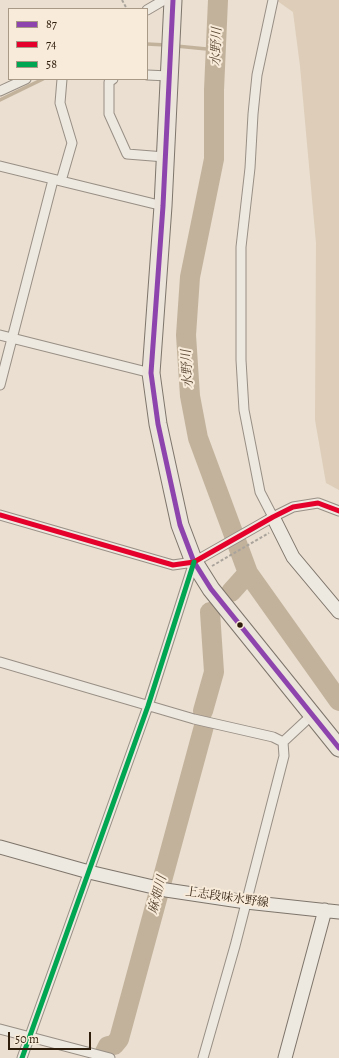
<!DOCTYPE html>
<html>
<head>
<meta charset="utf-8">
<style>
	body { margin:0 }
	#map { position:relative; width:339px; height:1058px; overflow:hidden; background:#eadfd0; font-family:Alegreya,serif }
	canvas { display:block }
	.legend { position:absolute; left:8px; top:8px; width:140px; height:72px; box-sizing:border-box; background:#f8ebd9; border:1px solid #a89987; margin:0; padding:5px 7px; list-style:none; font-size:12px; color:#301e0d }
	.legend li { display:flex; align-items:center; gap:8px; height:20px }
	.legend b { width:20px; border:1px solid #a89987 }
	.scale { position:absolute; left:8px; top:1032px; width:83px; height:18px; box-sizing:border-box; border:2px solid #301e0d; border-top:0; padding-left:5px; font-size:12px; line-height:14px; white-space:nowrap; color:#301e0d; -webkit-text-stroke:3px #f8ebd9; paint-order:stroke }
</style>
</head>
<body>
<div id="map">
<canvas width="339" height="1058"></canvas>
<ul class="legend">
<li><b style="height:5px;background:#8e44ad"></b>87</li>
<li><b style="height:5px;background:#e4002b"></b>74</li>
<li><b style="height:5px;background:#00a651"></b>58</li>
</ul>
<div class="scale">50 m</div>
</div>
<script>
const g = document.querySelector('canvas').getContext('2d');
g.lineJoin = 'round';
function paint(path, color) {
  g.fillStyle = color;
  g.fill(path, 'evenodd');
}
function toPath(rows) {
  const path = new Path2D();
  for (const r of rows) {
    path.moveTo(r[0], r[1]);
    for (let i = 2; i < r.length; i += 2) path.lineTo(r[i], r[i + 1]);
  }
  return path;
}
function trace(path, color, width, dash) {
  g.strokeStyle = color;
  g.lineWidth = width;
  g.lineCap = dash ? 'butt' : 'round';
  g.setLineDash(dash || []);
  g.stroke(path);
}
function drawText(font, color, halo, rows, align = 'center') {
  g.font = font + ' Alegreya,"Noto Serif JP",serif';
  g.lineWidth = 4;
  g.setLineDash([]);
  g.textBaseline = 'middle';
  g.strokeStyle = halo;
  g.fillStyle = color;
  for (const [text, x, y, turn = 0] of rows) {
    g.save();
    g.translate(x, y);
    g.rotate((+turn || 0) * Math.PI / 180);
    g.textAlign = isNaN(turn) ? turn : align;
    if (halo) g.strokeText(text, 0, 0);
    g.fillText(text, 0, 0);
    g.restore();
  }
}
paint(toPath([
	[276,0,339,0,339,490,326,483,315,420,316,243,300,66,293,12]
]), '#ddcdb9');
trace(toPath([
	[147,44,166,45],
	[176,46,217,50],
	[0,100,43,79]
]), '#c2b29c', 3.5);
trace(toPath([
	[218,0,214,90,214,159,190,277,186,335,190,396,198,438,248,573,339,701],
	[231,592,248,573],
	[203,711,214,672,210,612],
	[102,1058,108,1046,114,1045,119,1039,204,726]
]), '#c2b29c', 20);
const street = toPath([
	[147,10,164,0],
	[147,75,169,76],
	[113,79,109,82,109,114,127,154,165,157],
	[0,91,26,79],
	[0,166,163,206],
	[61,181,72,143,60,103,62,79],
	[0,335,151,373],
	[0,385,53,180],
	[0,515,173,565,194,562,273,517,293,507,318,503,339,511],
	[273,517,260,492,244,410,241,360,241,247,250,168,253,114,257,75,273,0],
	[0,662,194,719,273,737,283,742],
	[0,1029,110,1058],
	[22,1058,148,706,194,562],
	[203,1058,235,946,284,756,283,742,312,715]
]);
const secondary = toPath([
	[273,517,293,557,339,612],
	[0,847,89,872,166,890,246,902,339,912],
	[285,1058,325,910]
]);
const highway = toPath([
	[173,0,163,206,151,373,158,424,180,525,194,562,211,589,339,748]
]);
trace(street, '#988f85', 11);
trace(secondary, '#7e756b', 15);
trace(highway, '#7e756b', 19);
trace(toPath([
	[122,0,127,9],
	[212,566,269,533]
]), '#a9a39b', 2, [3, 2]);
trace(street, '#ede8e0', 9);
trace(secondary, '#ede8e0', 13);
trace(highway, '#eae4db', 17);
trace(toPath([
	[173,0,163,206,151,373,158,424,180,525,194,562,211,589,339,748]
]), '#8e44ad', 5);
trace(toPath([
	[0,515,173,565,194,562,273,517,293,507,318,503,339,511]
]), '#e4002b', 5);
trace(toPath([
	[22,1058,148,706,194,562]
]), '#00a651', 5);
for (const [x, y, r, color] of [
	[240,625,3.5,"#301e0d"]
]) {
  const dot = new Path2D();
  dot.arc(x, y, r, 0, 2 * Math.PI);
  g.fillStyle = color;
  g.fill(dot);
  trace(dot, '#f8ebd9', 1.5);
}
drawText('12px', '#301e0d', '#f8ebd9', [
	["上志段味水野線",227,898,8]
]);
drawText('italic 13px', '#5d4b37', '#f8ebd9', [
	["水野川",217,47,-88],
	["水野川",188,369,-93],
	["麻畑川",158,895,-75]
]);
</script>
</body>
</html>
